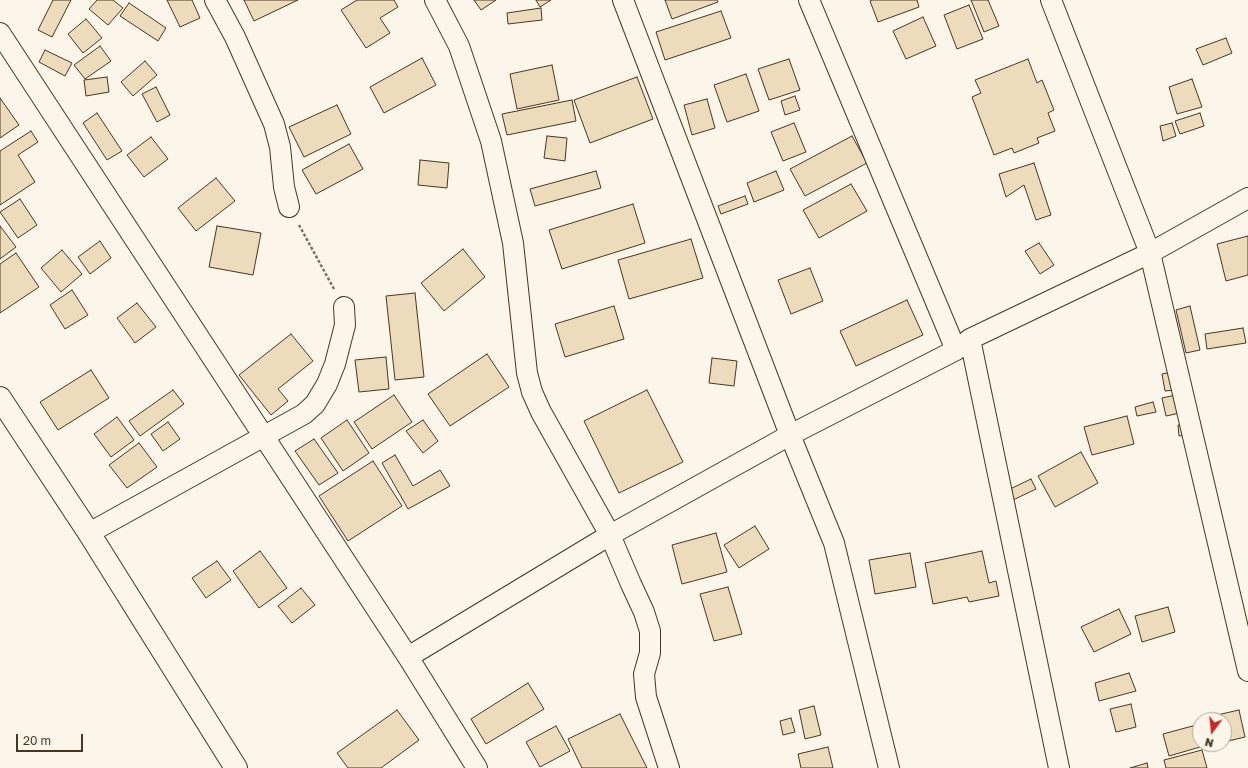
<!DOCTYPE html>
<html>
<head>
<meta charset="utf-8">
<style>
	body { margin:0 }
	#map { position:relative; width:1248px; height:768px; overflow:hidden; background:#fbf6e9; font-family:"Golos Text",sans-serif }
	canvas { display:block }
	.north { position:absolute; left:1192px; top:712px; width:40px; height:40px; box-sizing:border-box; background:#fbf6e9; border:1px solid #b4a999; border-radius:50%; rotate:195deg; font-size:11px; font-weight:700; line-height:16px; text-align:center; color:#4a3520 }
	.north::after { content:''; display:block; margin:auto; width:14px; height:18px; background:#c62828; clip-path:polygon(50% 0,100% 100%,50% 72%,0 100%) }
	.scale { position:absolute; left:16px; top:734px; width:67px; height:18px; box-sizing:border-box; border:2px solid #4a3520; border-top:0; padding-left:5px; font-size:12px; line-height:14px; white-space:nowrap; color:#4a3520; -webkit-text-stroke:3px #fbf6e9; paint-order:stroke }
</style>
</head>
<body>
<div id="map">
<canvas width="1248" height="768"></canvas>
<div class="north">N</div>
<div class="scale">20 m</div>
</div>
<script>
const g = document.querySelector('canvas').getContext('2d');
g.lineJoin = 'round';
function paint(path, color) {
  g.fillStyle = color;
  g.fill(path, 'evenodd');
}
function toPath(rows) {
  const path = new Path2D();
  for (const r of rows) {
    path.moveTo(r[0], r[1]);
    for (let i = 2; i < r.length; i += 2) path.lineTo(r[i], r[i + 1]);
  }
  return path;
}
function trace(path, color, width, dash) {
  g.strokeStyle = color;
  g.lineWidth = width;
  g.lineCap = dash ? 'butt' : 'round';
  g.setLineDash(dash || []);
  g.stroke(path);
}
const building = toPath([
	[53,0,71,0,52,37,38,30,53,0],
	[97,0,113,0,123,8,108,25,89,9,97,0],
	[167,0,192,0,200,18,180,27,167,0],
	[244,0,298,0,254,21,244,0],
	[357,0,394,0,398,7,380,18,390,33,366,48,341,10,357,0],
	[474,0,496,0,481,10,474,0],
	[536,0,551,0,540,7,536,0],
	[665,0,717,0,718,2,672,19,665,0],
	[872,0,917,0,919,7,878,22,870,1,872,0],
	[971,0,988,0,999,26,984,32,971,0],
	[129,3,166,28,158,41,120,16,129,3],
	[969,5,983,39,957,49,944,15,969,5],
	[541,8,542,20,508,24,507,13,541,8],
	[721,11,731,38,665,60,656,32,721,11],
	[923,17,936,46,906,59,893,31,923,17],
	[86,19,102,38,83,53,68,34,86,19],
	[1226,38,1232,53,1203,65,1196,49,1226,38],
	[100,46,111,61,85,79,74,65,100,46],
	[45,50,72,63,65,76,39,62,45,50],
	[422,58,436,85,384,113,370,87,422,58],
	[789,59,800,90,769,100,758,69,789,59],
	[1028,59,1037,83,1042,80,1054,110,1048,113,1055,131,1037,138,1039,143,1014,153,1012,148,994,155,972,97,981,93,975,80,1028,59],
	[145,61,157,75,133,96,121,82,145,61],
	[552,65,559,100,517,109,510,74,552,65],
	[746,74,759,111,727,122,714,85,746,74],
	[107,77,109,92,86,96,84,80,107,77],
	[637,77,653,119,590,143,574,100,637,77],
	[1192,79,1202,107,1177,114,1169,87,1192,79],
	[156,87,170,115,157,122,142,94,156,87],
	[795,96,800,110,785,115,781,101,795,96],
	[0,98,19,125,0,138,0,98],
	[707,99,715,128,692,135,684,105,707,99],
	[572,100,576,121,507,135,502,114,572,100],
	[337,105,351,134,304,157,289,127,337,105],
	[97,113,122,151,107,160,83,123,97,113],
	[1200,113,1204,126,1180,134,1175,121,1200,113],
	[794,123,806,152,783,161,771,132,794,123],
	[1172,123,1176,136,1163,141,1160,126,1172,123],
	[31,131,38,142,18,155,35,182,0,205,0,151,31,131],
	[547,136,567,138,565,161,544,158,547,136],
	[852,136,867,163,805,196,790,169,852,136],
	[151,137,168,159,144,177,127,155,151,137],
	[349,144,363,169,316,194,302,170,349,144],
	[420,160,449,163,447,188,418,185,420,160],
	[1034,163,1051,215,1036,220,1024,185,1006,197,999,174,1034,163],
	[596,171,601,188,535,206,530,189,596,171],
	[776,171,784,190,754,202,747,183,776,171],
	[216,178,235,201,196,231,178,208,216,178],
	[851,184,867,211,819,238,803,210,851,184],
	[745,196,748,204,721,214,718,206,745,196],
	[20,199,37,225,18,238,0,212,20,199],
	[633,204,645,243,562,269,549,230,633,204],
	[0,226,16,247,0,259,0,226],
	[217,226,261,233,253,275,209,267,217,226],
	[1248,236,1248,275,1226,281,1217,244,1248,236],
	[691,239,703,278,629,299,618,260,691,239],
	[100,241,111,258,90,274,78,257,100,241],
	[1039,243,1054,265,1040,274,1025,251,1039,243],
	[463,249,485,277,444,311,421,283,463,249],
	[62,250,82,274,61,292,41,268,62,250],
	[16,253,39,287,0,313,0,264,16,253],
	[810,268,823,301,791,314,778,280,810,268],
	[72,290,88,315,65,329,50,305,72,290],
	[415,293,424,377,395,380,386,296,415,293],
	[907,300,923,335,856,366,840,331,907,300],
	[137,303,156,327,135,343,117,318,137,303],
	[614,306,624,339,565,357,555,324,614,306],
	[1190,306,1200,350,1186,353,1176,310,1190,306],
	[1243,328,1246,343,1207,349,1205,334,1243,328],
	[291,334,313,361,278,389,288,401,271,415,239,375,291,334],
	[487,354,509,387,450,426,428,394,487,354],
	[386,357,389,389,359,392,355,360,386,357],
	[712,358,737,361,734,386,709,383,712,358],
	[91,370,109,398,58,430,40,402,91,370],
	[1172,372,1175,390,1165,391,1162,374,1172,372],
	[173,390,184,404,140,436,129,421,173,390],
	[647,390,683,462,619,493,584,421,647,390],
	[394,395,412,422,372,449,354,422,394,395],
	[1176,395,1180,413,1166,416,1162,398,1176,395],
	[1153,402,1156,412,1137,416,1135,407,1153,402],
	[1127,416,1134,444,1092,455,1084,427,1127,416],
	[117,417,134,440,111,457,94,434,117,417],
	[347,420,369,453,343,471,321,438,347,420],
	[423,420,438,441,423,453,406,431,423,420],
	[168,422,180,439,163,451,151,434,168,422],
	[1186,424,1187,435,1179,436,1178,425,1186,424],
	[314,439,338,473,319,485,295,451,314,439],
	[139,443,157,467,127,488,109,465,139,443],
	[1081,452,1098,483,1055,507,1038,476,1081,452],
	[395,455,413,486,440,470,450,486,408,509,382,463,395,455],
	[373,461,402,506,348,541,319,496,373,461],
	[1031,479,1036,489,1013,500,1008,490,1031,479],
	[755,526,769,549,739,568,724,545,755,526],
	[716,533,727,572,682,584,672,545,716,533],
	[260,551,287,588,259,608,233,571,260,551],
	[982,551,989,583,996,581,999,596,969,602,967,597,933,604,925,563,982,551],
	[910,553,916,587,875,594,869,560,910,553],
	[217,561,231,580,206,598,192,578,217,561],
	[728,587,742,634,714,641,700,594,728,587],
	[301,588,315,605,292,623,278,606,301,588],
	[1168,607,1175,632,1142,642,1135,616,1168,607],
	[1119,609,1131,634,1094,652,1081,627,1119,609],
	[1129,673,1136,691,1099,701,1095,683,1129,673],
	[528,683,544,709,486,744,471,719,528,683],
	[1131,704,1136,727,1116,732,1110,709,1131,704],
	[814,706,821,735,805,739,799,710,814,706],
	[397,710,419,740,381,768,348,768,337,753,397,710],
	[1239,710,1245,737,1224,742,1224,720,1204,720,1204,718,1239,710],
	[620,714,647,768,582,768,568,739,620,714],
	[791,718,795,732,783,735,780,721,791,718],
	[1200,724,1200,744,1207,744,1207,745,1169,756,1163,734,1200,724],
	[556,726,570,751,540,767,526,742,556,726],
	[828,747,833,768,801,768,798,754,828,747],
	[1202,750,1207,768,1166,768,1164,760,1202,750],
	[1147,763,1148,768,1130,768,1147,763]
]);
paint(building, '#ecdcbc');
trace(building, '#4a3520', 1);
const minor = toPath([
	[215,0,235,37,274,124,280,147,284,187,289,207],
	[435,0,459,46,491,141,513,243,527,373,532,392,541,412,610,535,631,584,644,612,650,631,650,653,644,674,646,697,669,768],
	[623,0,790,435,834,543,889,768],
	[809,0,956,350],
	[1051,0,1150,253,1248,671],
	[0,33,408,657,477,768],
	[970,339,1059,768],
	[89,533,304,414,315,404,327,384,335,364,345,325,344,307],
	[408,657,610,535,790,435,956,350,970,339,1150,253,1248,198]
]);
const tertiary = toPath([
	[0,398,89,533,236,768]
]);
trace(minor, '#4a3520', 22);
trace(tertiary, '#4a3520', 24);
trace(toPath([
	[299,225,334,289]
]), '#7f6f5c', 2.5, [3, 2]);
trace(minor, '#fbf6e9', 20);
trace(tertiary, '#fbf6e9', 22);
</script>
</body>
</html>
